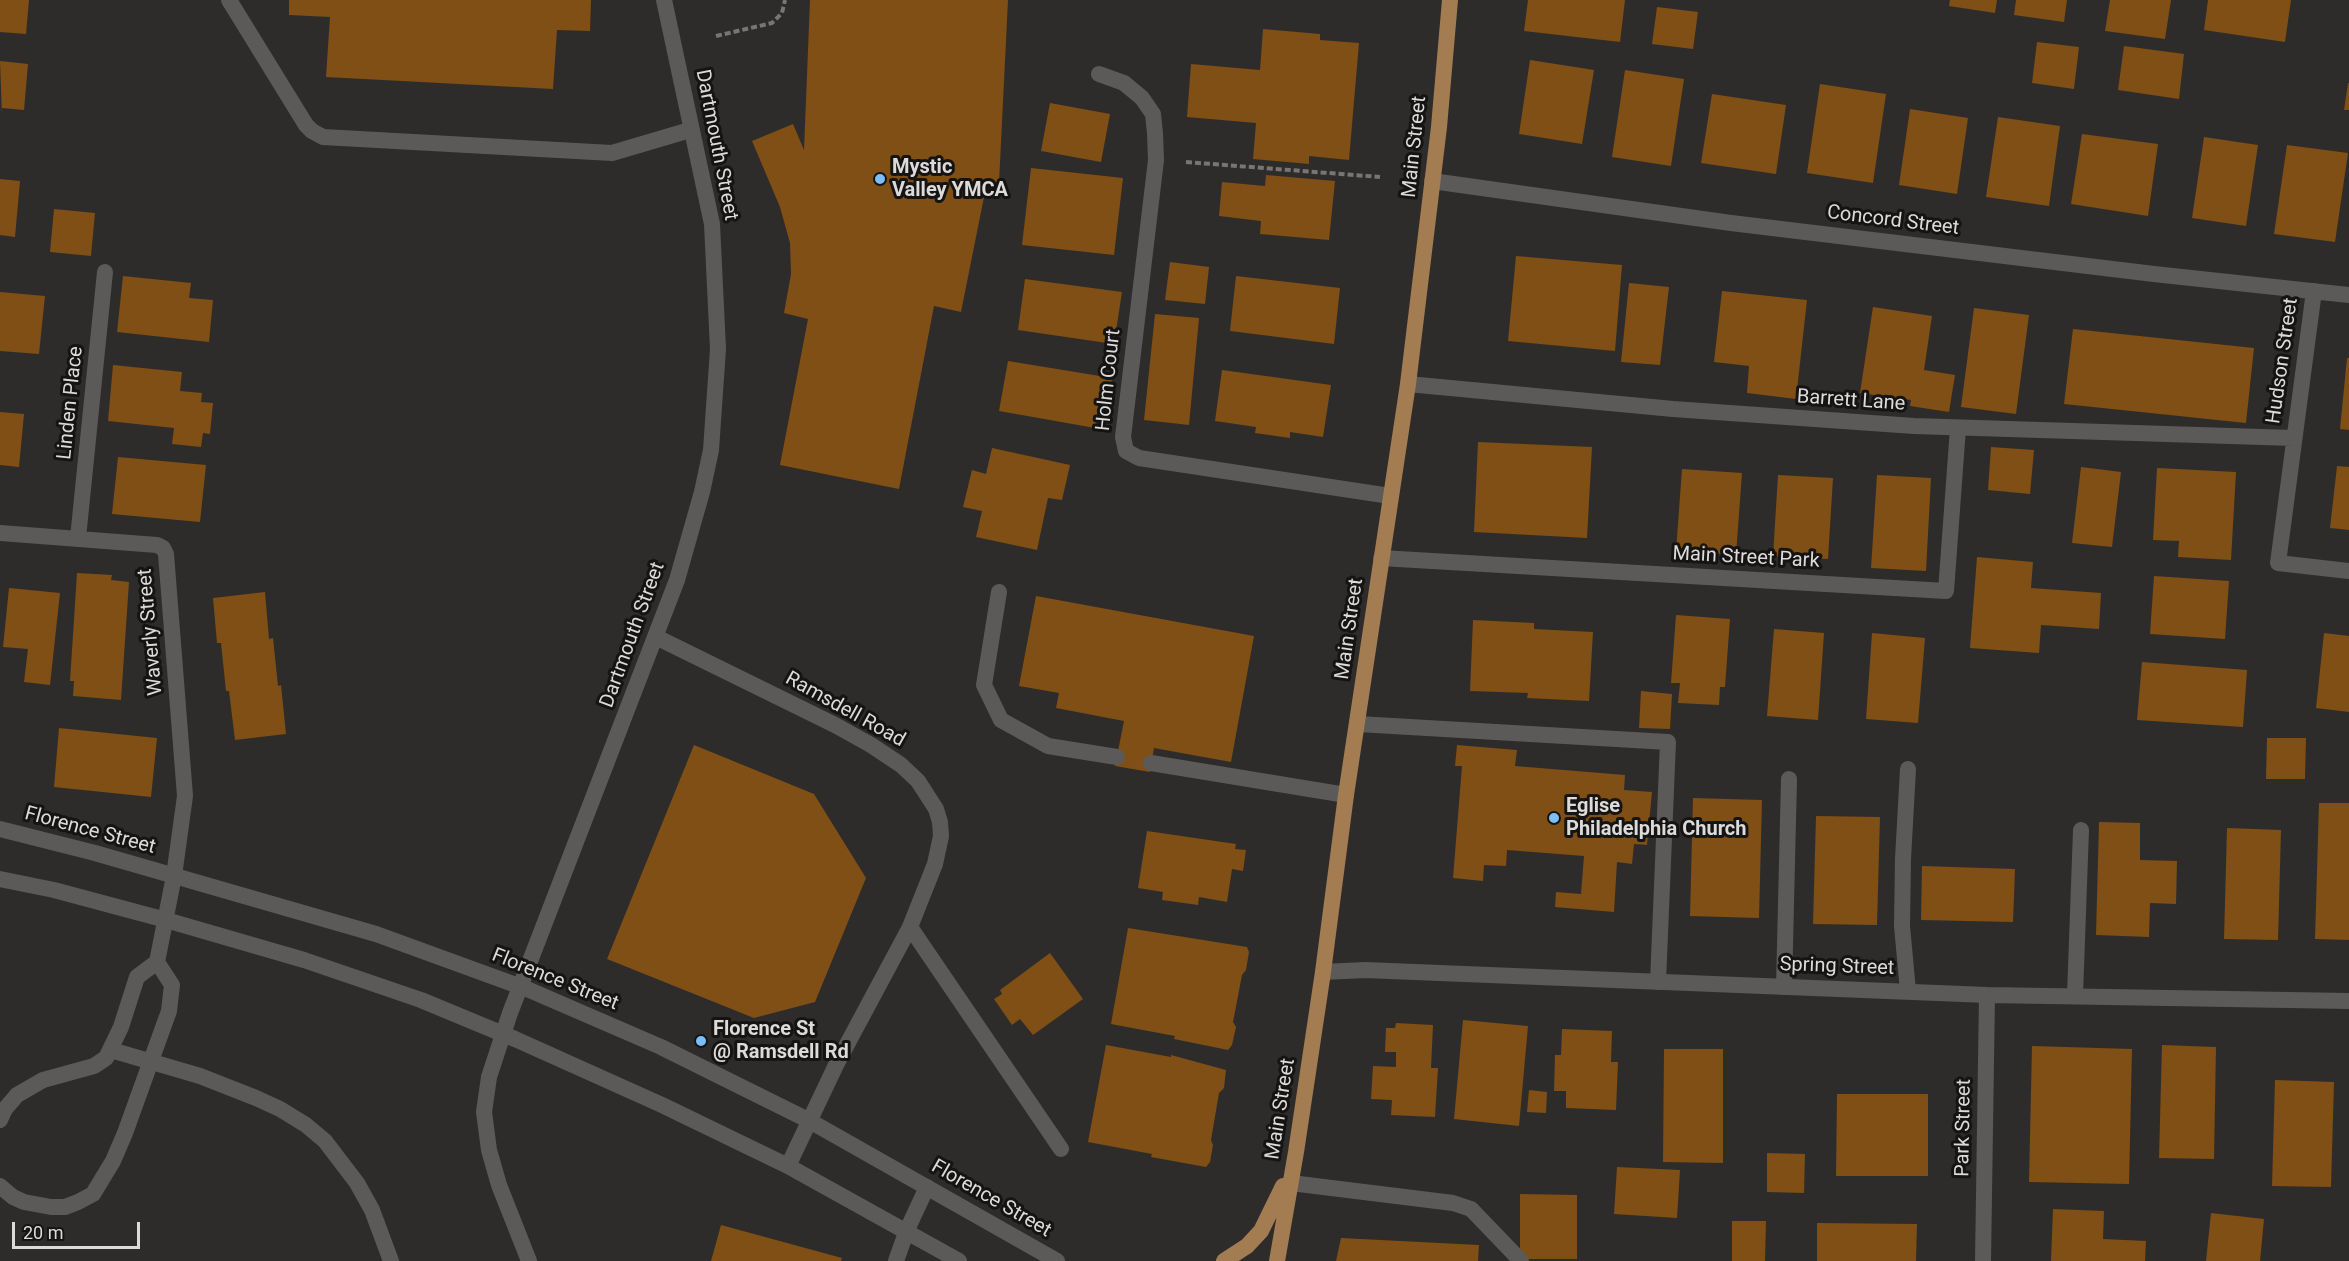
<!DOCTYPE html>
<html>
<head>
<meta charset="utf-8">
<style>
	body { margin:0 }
	#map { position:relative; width:2349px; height:1261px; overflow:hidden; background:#2e2c2a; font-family:Roboto,sans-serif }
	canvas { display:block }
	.scale { position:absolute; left:12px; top:1222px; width:128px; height:27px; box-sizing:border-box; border:3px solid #dddbda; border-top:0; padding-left:8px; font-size:18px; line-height:21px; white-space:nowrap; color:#dddbda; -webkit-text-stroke:4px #151413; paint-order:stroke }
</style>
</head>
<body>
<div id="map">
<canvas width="2349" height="1261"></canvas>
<div class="scale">20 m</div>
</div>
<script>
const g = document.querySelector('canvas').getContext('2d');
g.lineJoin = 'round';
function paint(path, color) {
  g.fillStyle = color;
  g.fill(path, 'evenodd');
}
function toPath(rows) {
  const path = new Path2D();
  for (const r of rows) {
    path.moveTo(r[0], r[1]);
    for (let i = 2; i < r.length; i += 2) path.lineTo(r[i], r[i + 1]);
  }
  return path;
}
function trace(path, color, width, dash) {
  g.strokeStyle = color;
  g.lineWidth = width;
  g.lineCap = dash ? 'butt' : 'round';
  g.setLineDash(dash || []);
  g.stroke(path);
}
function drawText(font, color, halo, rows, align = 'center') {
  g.font = font + ' Roboto,sans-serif';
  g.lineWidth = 6;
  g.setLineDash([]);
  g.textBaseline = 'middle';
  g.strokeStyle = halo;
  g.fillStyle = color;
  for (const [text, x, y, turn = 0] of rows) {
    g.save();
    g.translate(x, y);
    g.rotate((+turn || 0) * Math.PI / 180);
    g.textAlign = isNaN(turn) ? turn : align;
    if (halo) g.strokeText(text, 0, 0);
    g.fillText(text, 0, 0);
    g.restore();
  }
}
paint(toPath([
	[0,0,29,0,26,34,0,32],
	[289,0,591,0,590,31,557,30,553,89,326,77,330,17,289,15],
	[810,0,1008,0,999,183,987,182,961,312,934,306,899,489,780,465,808,319,784,313,791,274,790,243,780,207,752,141,793,124,804,150],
	[1528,0,1625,0,1620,42,1524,31],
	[1950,0,1997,0,1995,13,1949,6],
	[2016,0,2067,0,2064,22,2014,15],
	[2110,0,2171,0,2165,39,2105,31],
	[2208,0,2291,0,2285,42,2204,30],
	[1657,7,1698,12,1693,49,1652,44],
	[1263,29,1320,34,1320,40,1359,43,1349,160,1309,156,1309,164,1253,159,1256,123,1187,117,1191,64,1260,70],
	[2037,42,2079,47,2074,89,2032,83],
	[2124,46,2184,54,2179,99,2118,90],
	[1530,60,1594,70,1582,144,1519,134],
	[0,61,28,64,24,110,2,108,2,116],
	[1625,70,1684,79,1671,166,1612,157],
	[2348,83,2349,83,2349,110,2344,110],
	[1820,84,1886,94,1873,183,1807,173],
	[1712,94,1786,105,1776,174,1701,163],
	[1050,103,1110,114,1101,162,1041,151],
	[1910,109,1968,118,1957,194,1899,185],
	[1998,117,2060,126,2049,206,1986,197],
	[2082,134,2158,144,2148,216,2071,204],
	[2204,137,2258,145,2246,226,2192,218],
	[2287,145,2348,153,2335,242,2274,234],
	[1031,168,1123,178,1114,255,1022,245],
	[1266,175,1335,181,1329,240,1260,234,1261,221,1219,216,1222,182,1265,186],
	[0,179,20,181,15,237,0,235],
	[54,209,95,213,91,256,50,252],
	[1516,256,1622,265,1615,351,1508,341],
	[1170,262,1209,267,1205,304,1165,300],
	[123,276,191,283,189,298,213,300,209,342,117,332],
	[1236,276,1340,288,1334,344,1230,331],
	[1025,279,1122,292,1114,344,1018,330],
	[1629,283,1669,287,1660,365,1621,362],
	[1722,291,1807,300,1796,399,1747,393,1749,366,1714,362],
	[0,292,45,296,39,354,0,351],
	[1873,307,1932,316,1924,370,1955,375,1949,412,1910,406,1911,400,1860,393],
	[1974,308,2029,315,2016,414,1961,407],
	[1155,314,1199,318,1189,425,1144,420],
	[2073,329,2254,348,2246,423,2064,404],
	[2347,358,2349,358,2349,430,2340,429],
	[1008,361,1112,378,1108,403,1099,402,1095,428,999,411],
	[113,365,182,372,180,391,202,393,201,402,213,403,210,434,203,433,201,447,172,444,174,428,108,421],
	[1222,370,1331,385,1323,437,1290,432,1290,438,1255,433,1256,427,1215,421],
	[0,412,24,414,19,467,0,465],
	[1478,442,1592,447,1587,538,1474,532],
	[1991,447,2034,450,2030,494,1988,490],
	[992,448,1070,465,1062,500,1048,498,1037,550,976,537,982,511,963,507,972,470,986,474],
	[118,457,206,465,200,522,112,514],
	[2337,466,2349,467,2349,530,2330,528],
	[2081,467,2121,472,2112,547,2072,543],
	[2157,468,2236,472,2231,560,2178,557,2179,541,2153,540],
	[1682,469,1742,473,1736,555,1676,551],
	[1778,475,1833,478,1828,559,1773,556],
	[1877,475,1931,478,1926,571,1871,568],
	[1977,557,2033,562,2031,588,2101,593,2099,629,2041,625,2039,653,1970,648],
	[77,573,112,575,111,580,129,582,121,700,73,696,74,681,70,681],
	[2154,576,2229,581,2225,639,2150,634],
	[9,588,60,593,50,685,24,682,28,649,3,647],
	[265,592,269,639,273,638,278,686,281,685,286,734,235,740,229,691,226,691,221,643,217,643,213,598],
	[1036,596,1254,636,1231,762,1154,748,1150,772,1115,766,1124,721,1056,708,1059,693,1019,686],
	[1676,615,1730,619,1725,687,1720,687,1719,705,1678,703,1680,683,1671,683],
	[1473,620,1534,623,1534,629,1593,632,1589,701,1527,698,1528,693,1470,691],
	[1774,629,1824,633,1818,720,1767,716],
	[1872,633,1925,638,1918,723,1866,719],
	[2324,633,2349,636,2349,712,2316,708],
	[2142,662,2247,670,2243,727,2137,720],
	[1641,691,1672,694,1670,729,1639,728],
	[59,728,157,738,151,797,54,787],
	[2267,738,2306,738,2305,779,2266,779],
	[694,745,814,794,866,878,815,1002,754,1018,607,959],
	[1457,745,1517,750,1515,766,1625,775,1624,790,1652,792,1647,845,1634,844,1632,864,1617,862,1614,912,1555,907,1556,892,1581,894,1584,856,1507,850,1506,866,1484,865,1483,881,1453,878,1462,766,1455,766],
	[1693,798,1762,800,1759,918,1690,916],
	[2319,803,2349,803,2349,940,2315,939],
	[1816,816,1880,817,1877,925,1813,924],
	[2099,822,2140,823,2140,860,2177,861,2176,904,2150,903,2149,937,2096,935],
	[2227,828,2281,830,2278,940,2224,939],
	[1147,831,1236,844,1235,849,1246,850,1243,871,1232,869,1227,902,1199,897,1198,905,1162,900,1163,892,1138,888],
	[1922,866,2015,869,2013,922,1921,920],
	[1128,928,1247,947,1249,952,1246,970,1242,975,1233,1022,1236,1027,1232,1045,1228,1050,1174,1039,1175,1036,1111,1024],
	[1050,953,1083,999,1033,1035,1020,1019,1012,1025,994,999,1002,994,1000,990],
	[1463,1020,1528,1026,1519,1126,1454,1119],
	[1396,1023,1433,1025,1431,1068,1438,1068,1435,1117,1391,1115,1392,1100,1371,1099,1373,1066,1396,1067,1396,1052,1385,1052,1386,1028,1395,1028],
	[1562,1029,1612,1031,1611,1062,1618,1062,1616,1110,1566,1108,1566,1091,1554,1091,1555,1055,1561,1055],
	[1106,1045,1171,1057,1171,1055,1226,1070,1224,1088,1219,1093,1211,1140,1213,1145,1210,1162,1206,1167,1151,1157,1152,1154,1088,1142],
	[2162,1045,2216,1047,2214,1159,2159,1158],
	[2032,1046,2132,1049,2129,1184,2029,1182],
	[1664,1049,1723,1049,1723,1163,1663,1162],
	[2275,1080,2334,1082,2331,1187,2272,1186],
	[1529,1090,1547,1092,1546,1113,1527,1112],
	[1837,1094,1928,1094,1928,1176,1836,1176],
	[1767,1153,1805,1154,1804,1193,1767,1192],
	[1617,1167,1680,1170,1677,1218,1614,1214],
	[1520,1194,1577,1195,1577,1259,1520,1259],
	[2053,1209,2104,1211,2103,1239,2146,1241,2145,1261,2051,1261],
	[2211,1213,2264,1219,2260,1261,2206,1261],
	[1732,1221,1766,1221,1765,1261,1732,1261],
	[1817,1223,1917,1224,1916,1261,1817,1261],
	[721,1225,842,1258,841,1261,711,1261],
	[1341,1238,1479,1245,1478,1261,1336,1261]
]), '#7f4f15');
trace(toPath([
	[716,36,772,23,782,13,785,0],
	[1186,162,1380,177]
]), '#787674', 4, [6, 3]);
trace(toPath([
	[229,0,306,125,312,131,323,137,612,153,690,130],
	[999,592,984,685,1001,720,1048,746,1117,757],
	[1358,724,1668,742,1658,982],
	[1151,763,1346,795],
	[910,927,1061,1149],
	[1784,987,1789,779],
	[1908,991,1902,926,1903,859,1908,769],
	[2075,995,2081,830],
	[111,1050,200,1076,256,1098,280,1109,306,1125,325,1141,357,1183,372,1210,391,1261],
	[0,1120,5,1109,17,1095,43,1080,94,1066,106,1058,121,1027,137,977,157,962,174,876],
	[1291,1183,1453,1203,1471,1209,1521,1261],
	[0,1186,13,1197,24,1202,51,1207,65,1207,78,1202,93,1194,113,1161,125,1133,169,1011,172,985,157,962],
	[896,1261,907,1230,927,1187]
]), '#5c5a58', 16);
trace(toPath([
	[1099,74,1124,83,1142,98,1153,114,1155,133,1156,160,1123,437,1126,451,1139,458,1390,496],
	[1432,181,1731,223,2154,274,2349,295],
	[2314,291,2278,563,2349,571],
	[1408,384,1673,409,1914,426,2293,438],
	[0,533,157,545,163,548,166,554,185,796,174,876],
	[78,538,105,272],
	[1381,558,1946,591,1958,428],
	[1323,972,1365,970,1987,995,2349,1001],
	[1983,1261,1987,995]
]), '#5c5a58', 16);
trace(toPath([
	[656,637,835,725,871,745,901,765,918,781,936,809,940,822,941,836,935,864,910,927,836,1065,788,1166],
	[0,829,95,853,376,934,527,989,661,1047,808,1120,1057,1261],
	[0,879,54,890,166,920,304,960,421,1000,515,1039,662,1105,788,1166,959,1261],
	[529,1261,499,1185,489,1150,484,1112,489,1077,510,1013,677,580,702,492,711,450,718,349,712,224,664,0]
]), '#5c5a58', 16);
trace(toPath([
	[1224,1261,1247,1246,1261,1231,1283,1186],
	[1277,1261,1296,1152,1323,972,1346,795,1408,384,1439,127,1450,0]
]), '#a37c51', 16);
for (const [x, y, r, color] of [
	[880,179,6,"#7bbef8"],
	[1554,818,6,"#7bbef8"],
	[701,1041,6,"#7bbef8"]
]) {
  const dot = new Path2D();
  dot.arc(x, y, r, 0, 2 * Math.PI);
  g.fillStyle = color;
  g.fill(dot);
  trace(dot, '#151413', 2);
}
drawText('20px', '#dddbda', '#151413', [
	["Dartmouth Street",716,145,79],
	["Main Street",1415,147,-84],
	["Concord Street",1893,221,7],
	["Hudson Street",2283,361,-82],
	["Holm Court",1109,380,-84],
	["Barrett Lane",1851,401,4],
	["Linden Place",71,403,-84],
	["Main Street Park",1746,558,3],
	["Main Street",1350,629,-82],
	["Waverly Street",151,632,-95],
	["Dartmouth Street",633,635,-70],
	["Ramsdell Road",845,710,29],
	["Florence Street",90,831,15],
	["Spring Street",1837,967,2],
	["Florence Street",555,980,22],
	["Main Street",1281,1109,-81],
	["Park Street",1964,1128,-89],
	["Florence Street",991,1199,30]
]);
drawText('bold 20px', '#dddbda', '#151413', [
	["Mystic",892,168],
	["Valley YMCA",892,191],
	["Eglise",1566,807],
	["Philadelphia Church",1566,830],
	["Florence St",713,1030],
	["@ Ramsdell Rd",713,1053]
], 'left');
</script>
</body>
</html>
